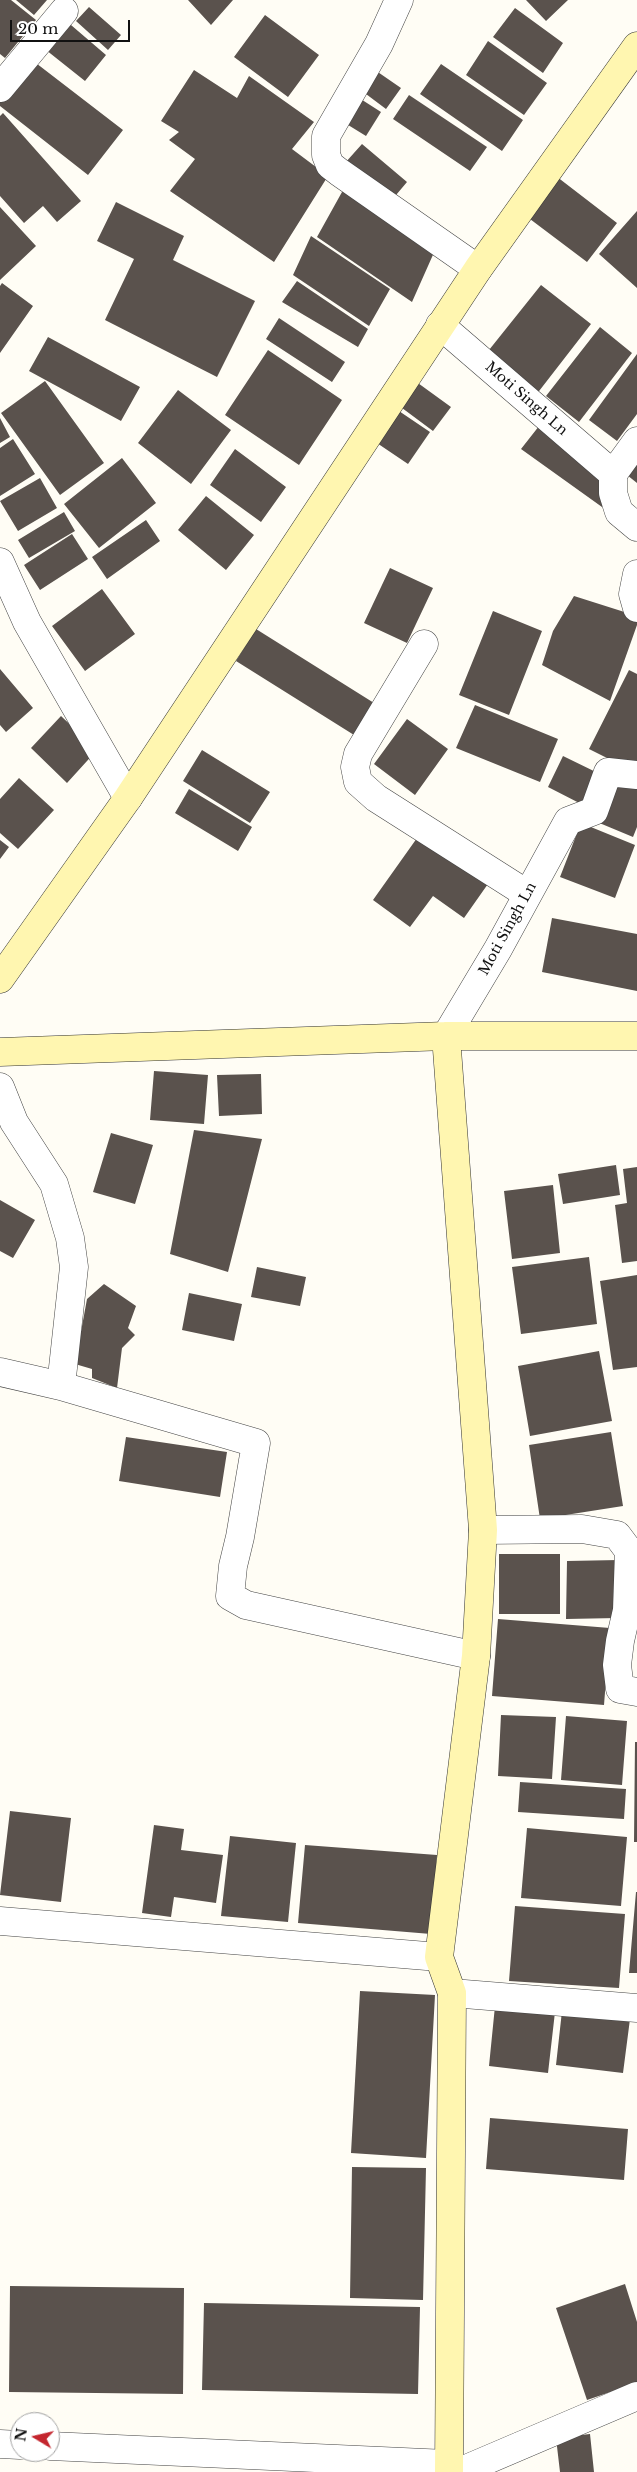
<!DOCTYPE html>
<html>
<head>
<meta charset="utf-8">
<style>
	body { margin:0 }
	#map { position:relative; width:637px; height:2472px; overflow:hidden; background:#fffdf5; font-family:"Libre Baskerville",serif }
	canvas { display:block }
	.north { position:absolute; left:10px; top:2412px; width:50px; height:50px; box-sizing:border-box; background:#fff; border:1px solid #a0a0a0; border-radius:50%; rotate:279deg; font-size:14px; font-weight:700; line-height:20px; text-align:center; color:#111 }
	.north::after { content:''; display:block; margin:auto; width:18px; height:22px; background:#c4262e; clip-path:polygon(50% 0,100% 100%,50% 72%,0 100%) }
	.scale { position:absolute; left:10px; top:20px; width:120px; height:22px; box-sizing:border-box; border:2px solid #111; border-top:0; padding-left:6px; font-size:15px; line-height:18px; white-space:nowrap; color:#111; -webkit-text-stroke:4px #fff; paint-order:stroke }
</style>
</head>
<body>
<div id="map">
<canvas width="637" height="2472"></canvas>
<div class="north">N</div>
<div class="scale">20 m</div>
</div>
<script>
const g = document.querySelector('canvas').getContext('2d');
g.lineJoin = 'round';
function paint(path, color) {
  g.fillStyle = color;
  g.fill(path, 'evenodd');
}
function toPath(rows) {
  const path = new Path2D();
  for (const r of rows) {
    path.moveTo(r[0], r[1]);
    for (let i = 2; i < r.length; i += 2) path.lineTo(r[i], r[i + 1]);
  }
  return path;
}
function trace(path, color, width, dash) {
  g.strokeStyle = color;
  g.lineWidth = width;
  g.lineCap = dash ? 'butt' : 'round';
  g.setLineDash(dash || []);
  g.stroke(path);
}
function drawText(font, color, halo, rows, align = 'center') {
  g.font = font + ' "Libre Baskerville",serif';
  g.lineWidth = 5;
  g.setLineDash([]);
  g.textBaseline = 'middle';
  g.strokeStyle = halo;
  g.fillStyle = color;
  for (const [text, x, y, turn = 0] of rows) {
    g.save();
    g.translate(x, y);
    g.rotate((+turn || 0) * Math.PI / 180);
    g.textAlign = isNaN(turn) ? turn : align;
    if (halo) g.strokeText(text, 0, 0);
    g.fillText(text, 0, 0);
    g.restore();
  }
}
paint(toPath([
	[0,0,11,0,36,20,5,58,0,54],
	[16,0,47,0,34,15],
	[188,0,233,0,211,25],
	[526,0,568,0,546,21],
	[89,7,121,35,108,50,76,21],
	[515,8,563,43,543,73,493,37],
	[265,15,319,55,288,97,234,57],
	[64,19,106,55,85,81,41,46],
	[488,41,547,83,524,115,466,75],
	[32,60,123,130,88,175,0,106,0,102],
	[441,64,523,120,502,151,420,94],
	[372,68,401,88,386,109,358,88],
	[194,70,237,98,249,76,314,122,292,149,328,176,274,262,170,191,195,159,169,140,179,132,161,121],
	[409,95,487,147,470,171,393,119],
	[356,96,381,112,366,136,340,120],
	[3,113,81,201,57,222,43,206,24,223,0,196,0,116],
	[362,144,407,182,391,201,345,163],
	[552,173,617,223,587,262,522,213],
	[347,183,436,248,412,302,317,237],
	[116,202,184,236,173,260,255,301,217,377,105,320,134,259,97,241],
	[0,207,36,246,0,280],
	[637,211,637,288,599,254],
	[311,236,390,289,369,326,293,275],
	[297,281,368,329,358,347,282,302],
	[2,283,33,306,0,353,0,286],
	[541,285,591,324,536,395,485,355],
	[279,318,345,362,332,382,266,339],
	[600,327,632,353,579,422,546,396],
	[48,337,140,387,121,421,29,371],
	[268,350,342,400,299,465,225,415],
	[637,354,637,414,617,441,589,420],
	[411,378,451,407,433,431,394,402],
	[45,381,104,463,60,495,1,413],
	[178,390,231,430,191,484,138,443],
	[393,407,430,432,408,464,371,439],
	[0,418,10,437,0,443],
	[543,421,608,472,602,507,521,449],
	[13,439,35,474,0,496,0,448],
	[235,449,286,487,261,522,210,485],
	[122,458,156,503,99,548,64,504],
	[637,463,637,483,627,475],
	[40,478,57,508,18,531,0,501],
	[206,496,254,535,226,570,178,530],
	[64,512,75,531,29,558,18,540],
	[146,520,160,541,107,579,92,557],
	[72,534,88,559,40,590,24,565],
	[390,568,433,588,407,643,364,623],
	[102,589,135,634,85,671,52,626],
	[574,596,637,616,637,625,610,701,542,665,553,631],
	[493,611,542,631,509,715,459,695],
	[256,629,382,708,362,740,236,661],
	[0,669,33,708,6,732,0,725],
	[629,670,637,674,637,773,589,749],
	[475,705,558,739,540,782,456,748],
	[61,716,97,750,67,783,31,748],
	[407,719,448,749,415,795,374,764],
	[202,750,270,792,250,823,183,781],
	[563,756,604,776,589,808,548,787],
	[19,778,54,810,18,849,0,833,0,799],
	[616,778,637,787,637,827,633,837,597,822],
	[189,789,252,827,238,851,175,813],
	[581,823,635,845,615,898,560,877],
	[422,831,490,881,464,918,433,896,410,927,373,900],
	[0,840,9,847,0,859],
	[552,918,637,934,637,991,542,972],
	[154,1071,208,1075,204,1124,150,1120],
	[261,1074,262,1114,219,1116,217,1075],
	[194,1130,262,1139,228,1272,170,1254],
	[111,1133,153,1145,135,1204,93,1192],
	[616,1165,620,1195,563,1204,558,1174],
	[637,1167,637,1261,622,1263,615,1205,627,1203,623,1169],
	[553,1185,560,1253,512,1259,504,1191],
	[0,1200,35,1220,13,1258,0,1251],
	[589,1257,597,1324,521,1334,512,1267],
	[257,1267,306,1277,300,1306,251,1297],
	[637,1275,637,1367,613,1370,600,1281],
	[104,1284,136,1306,128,1328,135,1335,122,1348,117,1388,92,1378,92,1369,75,1364,87,1299],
	[189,1293,242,1304,234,1341,182,1330],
	[599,1351,612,1421,530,1436,518,1366],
	[611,1432,623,1506,540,1519,529,1445],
	[126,1437,227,1452,220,1497,119,1481],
	[499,1554,560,1554,560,1614,499,1614],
	[619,1560,617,1618,566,1619,567,1561],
	[498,1619,610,1628,604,1705,492,1696],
	[501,1715,556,1717,552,1779,498,1776],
	[566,1716,627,1721,622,1785,561,1780],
	[635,1742,637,1742,637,1842,634,1842],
	[520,1782,626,1789,624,1819,518,1812],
	[10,1811,71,1818,61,1902,0,1895],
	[154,1825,184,1829,181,1850,223,1855,216,1903,174,1897,171,1917,142,1913],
	[527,1828,627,1837,621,1906,521,1898],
	[230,1836,296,1843,288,1922,221,1916],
	[305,1845,437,1855,431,1934,298,1923],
	[636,1892,637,1892,637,1973,629,1973],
	[515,1906,625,1914,619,1988,509,1981],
	[360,1991,435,1995,426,2158,351,2153],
	[495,2006,555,2012,548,2073,489,2066],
	[562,2011,630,2019,623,2073,556,2065],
	[490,2118,628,2129,624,2180,486,2169],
	[352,2167,426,2168,423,2300,350,2298],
	[625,2284,637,2322,637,2383,587,2400,556,2308],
	[10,2286,184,2288,183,2394,9,2392],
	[204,2303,420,2307,418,2394,202,2390],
	[590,2434,594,2472,560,2472,556,2438]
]), '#5a524d');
const street = toPath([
	[399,0,379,44,326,136,326,155,330,165,339,172,478,269],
	[0,88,64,11],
	[440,325,613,474],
	[637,441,613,474,613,493,619,512,637,527],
	[0,562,27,622,128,798],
	[637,574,633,594,637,608],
	[424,644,358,754,355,767,358,782,376,798,527,894],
	[446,1036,498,949,568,821,594,811,608,772,637,775],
	[0,1087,14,1122,54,1184,70,1238,74,1267,61,1386],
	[0,1372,61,1386,256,1443,240,1537,233,1566,230,1596,246,1605,476,1656],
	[483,1530,582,1529,617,1535,629,1551,627,1610,620,1641,617,1665,620,1689,637,1692],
	[0,1921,439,1957],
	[452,1993,637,2008],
	[0,2444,20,2445],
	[50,2446,447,2464],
	[459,2472,637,2396]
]);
const secondary = toPath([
	[0,979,128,798,478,269,637,46],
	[446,1036,483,1530,476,1656,439,1957,452,1993,449,2472],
	[0,1052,446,1036,637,1036]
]);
trace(street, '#444', 29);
trace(secondary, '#333', 29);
trace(street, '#fff', 28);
trace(secondary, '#fff6b0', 28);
drawText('14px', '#111', '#fff', [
	["Moti Singh Ln",526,399,41],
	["Moti Singh Ln",508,929,-61]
]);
</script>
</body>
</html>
